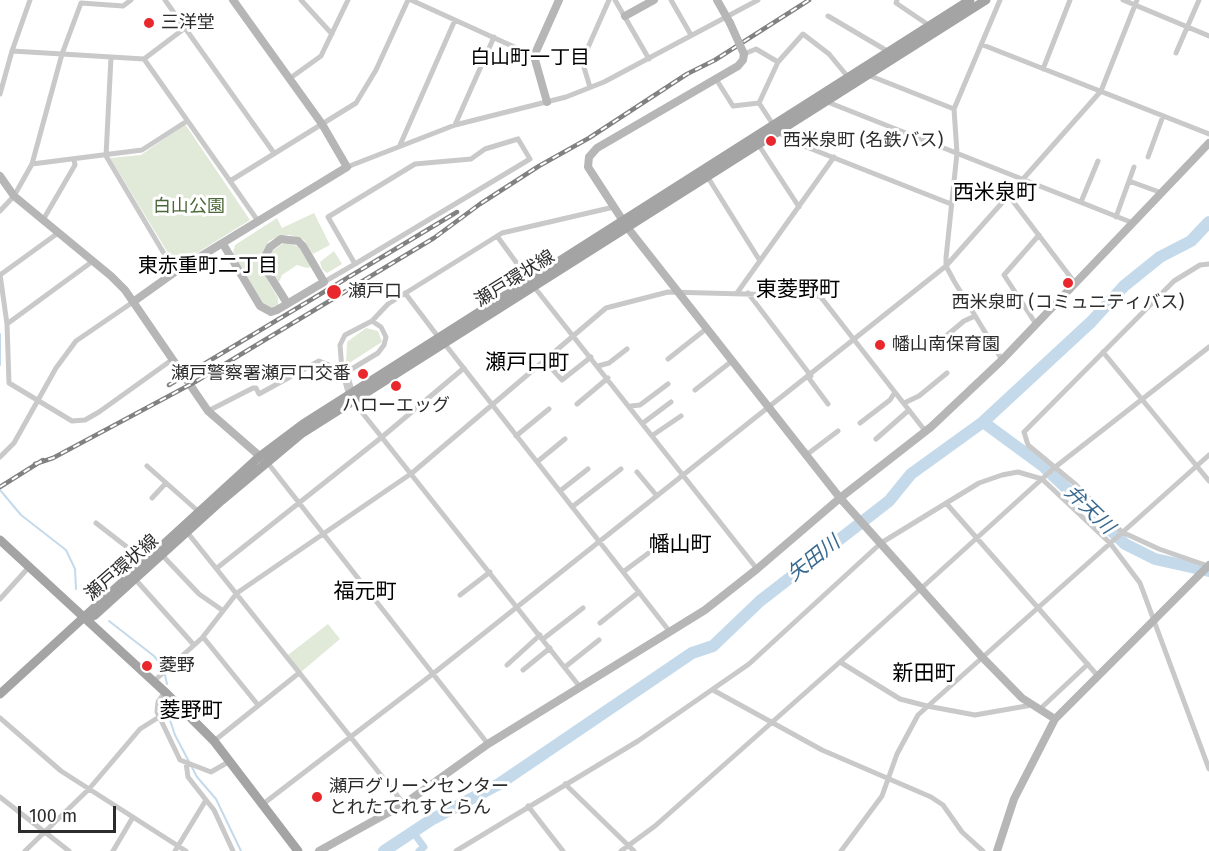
<!DOCTYPE html>
<html>
<head>
<meta charset="utf-8">
<style>
	body { margin:0 }
	#map { position:relative; width:1209px; height:851px; overflow:hidden; background:#fff; font-family:"Fira Sans",sans-serif }
	canvas { display:block }
	.scale { position:absolute; left:18px; top:806px; width:98px; height:27px; box-sizing:border-box; border:3px solid #2c2c2c; border-top:0; padding-left:8px; font-size:18px; line-height:21px; white-space:nowrap; color:#2c2c2c; -webkit-text-stroke:4px #fff; paint-order:stroke }
</style>
</head>
<body>
<div id="map">
<canvas width="1209" height="851"></canvas>
<div class="scale">100 m</div>
</div>
<script>
const g = document.querySelector('canvas').getContext('2d');
g.lineJoin = 'round';
function paint(path, color) {
  g.fillStyle = color;
  g.fill(path, 'evenodd');
}
function toPath(rows) {
  const path = new Path2D();
  for (const r of rows) {
    path.moveTo(r[0], r[1]);
    for (let i = 2; i < r.length; i += 2) path.lineTo(r[i], r[i + 1]);
  }
  return path;
}
function trace(path, color, width, dash) {
  g.strokeStyle = color;
  g.lineWidth = width;
  g.lineCap = dash ? 'butt' : 'round';
  g.setLineDash(dash || []);
  g.stroke(path);
}
function drawText(font, color, halo, rows, align = 'center') {
  g.font = font + ' "Fira Sans","Noto Sans JP",sans-serif';
  g.lineWidth = 6;
  g.setLineDash([]);
  g.textBaseline = 'middle';
  g.strokeStyle = halo;
  g.fillStyle = color;
  for (const [text, x, y, turn = 0] of rows) {
    g.save();
    g.translate(x, y);
    g.rotate((+turn || 0) * Math.PI / 180);
    g.textAlign = isNaN(turn) ? turn : align;
    if (halo) g.strokeText(text, 0, 0);
    g.fillText(text, 0, 0);
    g.restore();
  }
}
paint(toPath([
	[185,124,250,220,176,266,110,158,141,155],
	[314,213,330,245,313,254,304,240,290,235,281,235,269,241,261,254,263,272,278,298,278,306,266,309,233,253,235,245,277,218,282,228],
	[285,242,299,247,311,267,307,268,297,265,282,275,279,282,268,265,268,254],
	[334,251,342,264,327,273,322,269,320,262],
	[366,328,378,331,382,342,346,365,347,342],
	[328,624,340,639,301,672,288,655]
]), '#e1ead8');
trace(toPath([
	[0,334,0,365],
	[0,490,21,515,66,550,75,569,76,589],
	[109,621,154,656,163,667,167,684],
	[167,711,175,735,197,777,216,799,241,851]
]), '#c4daeb', 2);
trace(toPath([
	[413,832,424,847,419,851]
]), '#c4daeb', 7);
trace(toPath([
	[983,422,1043,466,1125,544,1155,559,1209,571],
	[384,851,431,820,499,784,692,653,713,646,760,601,889,501,911,474,983,422,1091,322,1124,286,1160,257,1191,241,1209,222]
]), '#c4daeb', 12);
trace(toPath([
	[165,0,185,28,144,59,230,181],
	[301,0,332,34],
	[411,0,534,56],
	[615,0,649,59],
	[671,0,691,35],
	[897,0,896,3,930,26],
	[1000,0,954,109,957,153,946,258,946,266,954,281,1002,360],
	[1123,0,1209,36],
	[828,16,889,52],
	[185,28,274,153],
	[983,45,1209,134],
	[12,51,30,0],
	[1176,53,1199,0],
	[111,57,106,156,175,272],
	[778,62,803,34,829,54,848,77],
	[1043,69,1070,0],
	[868,75,954,109],
	[289,79,321,56,348,0],
	[716,79,733,106,759,103,778,62,756,49,744,54],
	[590,87,582,61,609,0],
	[0,94,12,51,62,54,81,3,123,6,131,0],
	[825,101,1133,223],
	[759,103,774,126],
	[455,125,494,37],
	[777,132,804,146,951,204],
	[518,139,530,159,355,264,328,217,415,164,471,159,485,149,518,139],
	[758,144,799,207],
	[400,145,455,20],
	[1148,157,1163,116],
	[32,164,142,150,187,121],
	[347,167,455,125,566,97,604,82,758,0],
	[707,176,760,261],
	[1129,181,1162,193],
	[1009,196,1075,283],
	[1081,202,1098,161],
	[0,211,14,196,32,164,62,54,144,59],
	[1116,217,1134,167],
	[43,220,75,165,74,160],
	[258,221,230,181,356,103,376,70,408,0],
	[497,236,529,280],
	[0,274,7,324,9,383,72,421,85,420,99,412,173,359],
	[0,275,58,233],
	[324,282,355,264],
	[535,288,757,569],
	[405,293,439,338],
	[737,293,834,157],
	[748,293,811,376],
	[7,324,93,261],
	[1036,324,1004,275,1039,235],
	[946,336,964,321,975,316],
	[444,343,670,632],
	[1103,352,1209,481],
	[668,359,706,329],
	[544,360,562,380,591,357],
	[598,366,609,363,627,349],
	[808,377,828,404],
	[695,390,732,361],
	[353,394,348,377,350,370,378,353,384,345,386,337,381,327,372,321],
	[904,403,919,396,947,373],
	[577,404,608,378],
	[631,406,640,405,668,384],
	[208,411,253,388,256,388,259,394,319,361,342,370],
	[643,423,671,402],
	[860,423,890,400,895,392],
	[653,435,681,416],
	[516,436,549,409],
	[876,439,909,410],
	[805,456,838,431],
	[0,457,14,443,56,368,76,341,133,302],
	[267,462,488,744],
	[537,462,565,439],
	[147,466,199,512],
	[637,472,657,496],
	[560,491,588,469],
	[152,498,166,483],
	[946,503,1097,675],
	[572,507,621,469],
	[96,523,145,561],
	[187,532,404,804],
	[162,555,199,594,222,610],
	[1208,566,1159,549,1122,532,1075,484,1028,445,1024,432,1174,281,1200,265,1209,264],
	[217,568,382,437,464,368],
	[623,572,654,549],
	[135,579,194,645],
	[460,595,490,572],
	[0,599,29,567],
	[600,623,639,592],
	[203,637,258,705],
	[543,639,583,608],
	[840,662,900,699,927,706,975,715,1032,705],
	[507,665,540,635],
	[565,667,599,640],
	[523,670,550,648],
	[154,681,202,638,237,593,412,473,606,308,668,292,820,296,926,432],
	[580,687,349,396,342,370,340,345,345,335,372,321,388,304,502,233,614,207],
	[713,690,822,750,931,797,943,805,962,832,983,851],
	[165,692,158,702,157,712,180,760,211,772,230,761],
	[1039,710,1088,664],
	[0,718,61,771,186,851],
	[214,741,299,673],
	[565,784,634,851],
	[0,797,69,851],
	[206,800,214,810,233,851],
	[263,804,434,673,946,266,1101,91,1137,0],
	[528,806,563,851],
	[25,851,89,789,140,729,159,717],
	[113,851,133,817],
	[175,851,206,800,188,777,186,763],
	[456,851,638,741,749,664,881,543,979,483,1002,475,1018,472,1042,479,1110,543,1140,583,1209,769],
	[621,851,655,826,840,662,1054,468,1209,347],
	[841,851,882,796,897,754,918,715,1209,455]
]), '#c9c9c9', 5);
trace(toPath([
	[717,0,730,23],
	[625,16,654,0],
	[744,54,743,60,738,66,597,148,589,157,588,167,627,227,840,498,982,657,1022,698,1055,719],
	[547,102,534,56,559,0],
	[0,176,14,196,111,276,125,290,208,411,263,459],
	[223,244,260,306,271,312,277,310,324,282,303,246,298,241,281,239,270,247,264,258,265,268,287,303],
	[133,302,175,272,347,167,322,124,233,0],
	[319,851,404,804,488,744,705,610,757,569,840,498,931,427,1002,360,1209,143],
	[997,851,1014,799,1055,719,1209,565]
]), '#b6b6b6', 8);
trace(toPath([
	[0,540,165,692,214,741,298,851],
	[88,618,95,615,221,501,301,434,986,0],
	[0,694,259,457,303,424,970,0]
]), '#a4a4a4', 9);
const rail = toPath([
	[169,385,457,212],
	[35,464,53,458,195,382,434,238,480,204,539,166,589,138,687,74,715,60,809,0],
	[0,487,43,460]
]);
trace(rail, '#818181', 4.5);
trace(rail, '#fff', 2, [7]);
trace(toPath([
	[730,23,744,54]
]), '#b6b6b6', 8);
for (const [x, y, r, color] of [
	[149,23,6,"#e8282d"],
	[771,141,6,"#e8282d"],
	[1068,283,6,"#e8282d"],
	[334,292,8,"#e8282d"],
	[880,345,6,"#e8282d"],
	[363,374,6,"#e8282d"],
	[396,386,6,"#e8282d"],
	[147,666,6,"#e8282d"],
	[317,797,6,"#e8282d"]
]) {
  const dot = new Path2D();
  dot.arc(x, y, r, 0, 2 * Math.PI);
  g.fillStyle = color;
  g.fill(dot);
  trace(dot, '#fff', 2);
}
drawText('18px', '#2c2c2c', '#fff', [
	["三洋堂",161,23],
	["西米泉町 (名鉄バス)",783,141],
	["瀬戸口",348,292],
	["西米泉町 (コミュニティバス)",1068,303,"center"],
	["幡山南保育園",892,345],
	["瀬戸警察署瀬戸口交番",351,374,"right"],
	["ハローエッグ",396,406,"center"],
	["菱野",159,666],
	["瀬戸グリーンセンター",329,787],
	["とれたてれすとらん",329,808]
], 'left');
drawText('18px', '#4c6839', '#fff', [
	["白山公園",189,207]
]);
drawText('18px', '#2c2c2c', '#fff', [
	["瀬戸環状線",515,279,-32],
	["瀬戸環状線",122,568,-41]
]);
drawText('20px', '#000', '#fff', [
	["白山町一丁目",530,58],
	["東赤重町二丁目",208,266]
]);
drawText('italic 20px', '#39698f', '#fff', [
	["弁天川",1089,510,44],
	["矢田川",814,559,-38]
]);
drawText('21px', '#000', '#fff', [
	["西米泉町",995,193],
	["東菱野町",798,290],
	["瀬戸口町",527,363],
	["幡山町",680,545],
	["福元町",365,592],
	["新田町",924,674],
	["菱野町",191,711]
]);
</script>
</body>
</html>
